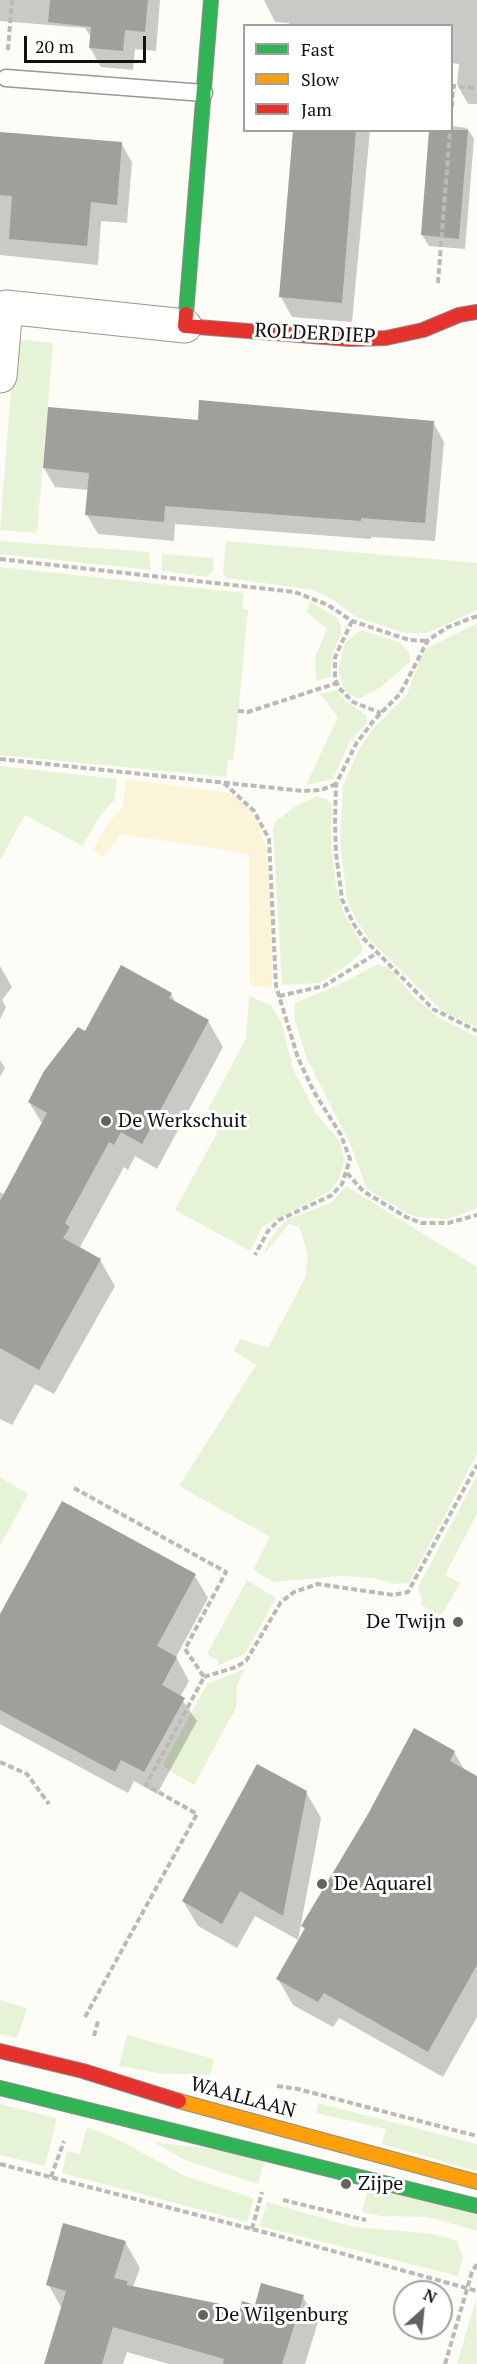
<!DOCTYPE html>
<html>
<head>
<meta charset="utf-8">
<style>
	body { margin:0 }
	#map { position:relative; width:477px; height:2364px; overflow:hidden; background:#fdfcf7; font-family:"PT Serif",serif }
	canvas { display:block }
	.legend { position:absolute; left:243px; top:24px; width:210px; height:108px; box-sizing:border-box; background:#fff; border:2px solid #a0a0a0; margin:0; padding:8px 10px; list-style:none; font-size:18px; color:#111 }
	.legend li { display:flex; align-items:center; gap:12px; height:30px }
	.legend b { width:30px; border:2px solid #a0a0a0 }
	.north { position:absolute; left:393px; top:2280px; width:60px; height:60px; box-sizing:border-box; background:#fff; border:2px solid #a0a0a0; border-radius:50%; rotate:27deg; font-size:16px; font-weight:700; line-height:24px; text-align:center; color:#111 }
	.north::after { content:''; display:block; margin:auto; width:21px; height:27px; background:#646362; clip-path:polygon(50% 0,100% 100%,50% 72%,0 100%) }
	.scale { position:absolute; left:24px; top:36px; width:122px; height:27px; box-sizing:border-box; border:3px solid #111; border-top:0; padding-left:8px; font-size:18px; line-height:21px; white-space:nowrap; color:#111; -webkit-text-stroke:4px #fff; paint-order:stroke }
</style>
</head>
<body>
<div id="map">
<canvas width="477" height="2364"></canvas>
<ul class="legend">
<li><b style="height:8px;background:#30b455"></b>Fast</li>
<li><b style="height:8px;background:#ff9f0a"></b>Slow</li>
<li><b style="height:8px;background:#e5322d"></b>Jam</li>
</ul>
<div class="north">N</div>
<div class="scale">20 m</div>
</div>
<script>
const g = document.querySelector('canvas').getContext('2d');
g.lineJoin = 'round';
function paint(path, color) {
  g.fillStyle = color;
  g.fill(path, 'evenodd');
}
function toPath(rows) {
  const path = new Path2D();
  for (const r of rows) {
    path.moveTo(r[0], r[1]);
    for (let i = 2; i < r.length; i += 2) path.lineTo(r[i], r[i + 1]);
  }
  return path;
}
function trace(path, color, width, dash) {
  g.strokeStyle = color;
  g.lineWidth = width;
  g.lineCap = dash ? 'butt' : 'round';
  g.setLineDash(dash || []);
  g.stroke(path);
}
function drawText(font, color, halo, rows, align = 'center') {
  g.font = font + ' "PT Serif",serif';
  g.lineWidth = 6;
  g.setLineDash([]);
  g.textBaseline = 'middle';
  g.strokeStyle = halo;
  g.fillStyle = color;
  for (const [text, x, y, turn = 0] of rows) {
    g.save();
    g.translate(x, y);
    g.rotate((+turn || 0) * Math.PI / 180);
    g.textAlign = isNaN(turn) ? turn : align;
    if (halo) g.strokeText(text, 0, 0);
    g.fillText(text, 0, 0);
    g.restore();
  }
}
paint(toPath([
	[15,339,53,343,37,533,0,530],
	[0,541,149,552,151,570,0,554],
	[226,541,477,563,477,610,427,633,405,633,356,617,335,601,314,590,226,578,223,571],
	[162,554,214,558,213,571,207,577,162,571],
	[0,567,244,593,242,609,248,610,236,737,233,760,228,760,226,777,0,755],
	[310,602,337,618,341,626,341,634,332,655,331,677,316,681,315,657,327,629,307,612],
	[477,623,477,1027,443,1012,368,938,355,918,347,900,340,839,343,786,358,751,372,730,407,694,421,657,429,647],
	[361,630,399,642,409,652,410,662,382,686,359,699,344,691,338,670,345,643],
	[337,690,346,701,366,715,367,723,350,741,333,779,306,785,338,717,320,694],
	[0,766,117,779,114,800,97,820,83,846,25,815,0,860],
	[316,796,327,799,332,805,331,843,336,886,344,914,363,947,361,953,344,967,320,983,282,985,273,828,276,821,293,808],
	[378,964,389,968,413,996,438,1017,477,1037,477,1208,457,1216,445,1219,419,1217,408,1214,367,1189,351,1146,307,1059,294,1018,295,1003,336,986],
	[249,996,270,1005,275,1011,282,1024,293,1069,316,1114,340,1141,344,1161,339,1179,329,1192,262,1227,250,1251,175,1210,217,1133,208,1109,246,1039],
	[346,1186,477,1267,477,1454,409,1583,395,1584,374,1578,341,1576,273,1582,253,1570,270,1537,179,1486,256,1365,234,1351,240,1339,268,1348,305,1278,308,1255,299,1227,289,1224,264,1254,270,1240,278,1228,288,1219,331,1203],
	[477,1475,477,1514,445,1575,460,1583,441,1616,421,1605,422,1598,418,1588],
	[0,1477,28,1494,0,1546],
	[247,1580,276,1598,245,1654,217,1666,219,1661,207,1654],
	[245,1669,237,1685,236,1708,194,1785,164,1767,163,1764,207,1684],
	[0,2000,27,2008,17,2038,0,2034],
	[127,2035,214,2059,210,2075,158,2073,119,2066],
	[318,2103,477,2144,477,2171,382,2144,386,2129,316,2113],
	[0,2104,57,2118,45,2166,0,2155],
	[87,2127,119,2140,185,2176,254,2198,247,2222,62,2173,67,2151,80,2154],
	[153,2142,266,2156,258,2184,185,2160],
	[369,2184,477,2215,477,2231,428,2217,381,2216,362,2212],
	[267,2202,354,2227,434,2234,457,2241,463,2258,458,2276,260,2226],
	[476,2299,477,2364,457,2364]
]), '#e7f3d7');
paint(toPath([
	[126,779,229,793,245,804,257,820,266,847,271,911,272,988,250,986,249,854,121,834,103,857,92,851,108,823,123,807]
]), '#fcf4d9');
paint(toPath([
	[0,0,160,0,156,51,135,49,133,70,101,67,90,48,91,37,85,28,0,21],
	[264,0,477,0,477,104,468,104,457,84,459,64,452,63,452,26,289,26,289,23,275,22],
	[452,126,467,128,474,139,465,249,429,246,422,235],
	[294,130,370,130,352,322,292,317,281,297],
	[0,133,121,143,132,162,127,223,101,221,98,265,0,255],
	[199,421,433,422,444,442,435,541,371,537,371,539,175,524,174,541,98,534,87,515,89,490,55,487,44,468],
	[0,966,12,987,2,1000,6,1007,0,1019],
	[171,994,176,1003,208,1021,223,1047,157,1169,135,1156,128,1170,124,1167,80,1247,100,1260,115,1286,54,1394,35,1384,12,1425,0,1419,0,1192,5,1195,43,1125,29,1102,85,1033],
	[0,1060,5,1068,0,1077],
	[195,1576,208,1598,176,1657,189,1681,180,1697,197,1721,157,1794,134,1781,128,1793,0,1724,0,1617],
	[454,1752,465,1771,477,1777,477,2017,443,2077,339,2018,333,2027,293,2005,278,1979,305,1930,303,1926],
	[306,1792,321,1818,298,1940,255,1916,237,1948,198,1926,183,1901],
	[125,2242,140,2268,133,2287,240,2316,256,2306,303,2297,318,2322,305,2364,169,2364,127,2352,123,2364,46,2364,62,2309,48,2284]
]), '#0003');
paint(toPath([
	[50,0,148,0,145,32,125,30,123,51,89,48,91,27,48,22],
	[293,130,356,130,342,303,279,297],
	[429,130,468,130,459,239,421,235],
	[0,132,122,142,117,205,91,202,87,246,9,239,12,196,0,195],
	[199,400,434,421,425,523,361,518,361,521,165,506,164,522,85,515,89,473,43,468,48,407,198,420],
	[121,965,172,993,169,998,209,1020,142,1144,121,1132,114,1145,109,1142,65,1223,70,1227,63,1238,101,1259,39,1370,0,1348,0,1201,47,1113,28,1102,44,1071,78,1027,85,1031],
	[62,1501,196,1574,157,1646,177,1657,162,1685,185,1698,144,1772,121,1760,115,1772,0,1710,0,1614],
	[414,1728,455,1751,450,1761,477,1776,477,1965,428,2052,324,1993,318,2002,276,1979,305,1928,301,1926,368,1814],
	[257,1764,307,1791,283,1916,240,1891,222,1924,182,1901],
	[63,2223,126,2241,114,2278,127,2281,127,2285,220,2304,239,2314,242,2301,255,2305,261,2283,304,2295,282,2364,223,2364,224,2359,113,2327,102,2364,44,2364,66,2291,46,2285]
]), '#a19f9c');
const lane = toPath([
	[6,78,204,93]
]);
const street = toPath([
	[0,376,6,307,185,326]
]);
const fast = toPath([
	[186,314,211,0],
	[0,2088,477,2206]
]);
const slow = toPath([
	[179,2101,477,2182]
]);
const jam = toPath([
	[186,314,185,326,349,339,386,338,423,330,459,315,477,312],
	[0,2051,83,2071,179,2101]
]);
trace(lane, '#979795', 19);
trace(street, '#979795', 35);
trace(fast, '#8e8d8b', 16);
trace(slow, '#8e8d8b', 16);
trace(jam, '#8e8d8b', 16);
trace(toPath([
	[8,50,12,0],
	[452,107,453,86,477,88],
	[438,283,450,130],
	[0,559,295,592,328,605,352,621,409,640,427,641],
	[477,616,448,627,428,640,400,694,374,720,356,744,336,784,335,821,336,853,342,899,353,923,363,938,433,1009,477,1031],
	[352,621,335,657,335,679,339,688,353,702,381,713],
	[238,711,248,712,337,683],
	[0,759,303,791,321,790,336,784],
	[224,783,254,811,269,839,276,986,298,1058,314,1092,341,1135,350,1159,342,1184,332,1195,279,1220,268,1231,255,1255],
	[279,996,324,986,377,953],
	[347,1173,363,1191,406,1217,421,1223,448,1223,477,1215],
	[74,1488,226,1572,185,1649,204,1677,146,1785,197,1814,85,2017],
	[204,1677,236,1667,246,1661,281,1602,294,1592,318,1584,393,1595,408,1592,477,1465],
	[0,1762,27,1774,49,1804],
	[94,2036,98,2021],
	[277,2086,298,2089,477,2136],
	[0,2164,275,2235,477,2291],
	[51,2177,64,2141],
	[283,2200,366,2220],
	[252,2229,262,2192],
	[445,2364,472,2272,477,2264]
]), '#b9b9b8', 4, [6, 3]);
trace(lane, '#fffffe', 16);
trace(street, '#fffffe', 33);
trace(fast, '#30b455', 14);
trace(slow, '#ff9f0a', 14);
trace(jam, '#e5322d', 14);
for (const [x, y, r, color] of [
	[106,1121,6,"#646362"],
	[458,1622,6,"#646362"],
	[322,1884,6,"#646362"],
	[346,2184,6,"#646362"],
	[203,2315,6,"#646362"]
]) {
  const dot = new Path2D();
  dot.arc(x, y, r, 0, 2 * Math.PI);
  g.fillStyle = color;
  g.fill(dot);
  trace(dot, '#fff', 2);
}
drawText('20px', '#111', '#fff', [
	["ROLDERDIEP",315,334,3],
	["WAALLAAN",243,2098,15]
]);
drawText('20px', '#111', '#fff', [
	["De Werkschuit",118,1121],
	["De Twijn",446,1622,"right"],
	["De Aquarel",334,1884],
	["Zijpe",358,2184],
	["De Wilgenburg",215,2315]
], 'left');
</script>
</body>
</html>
